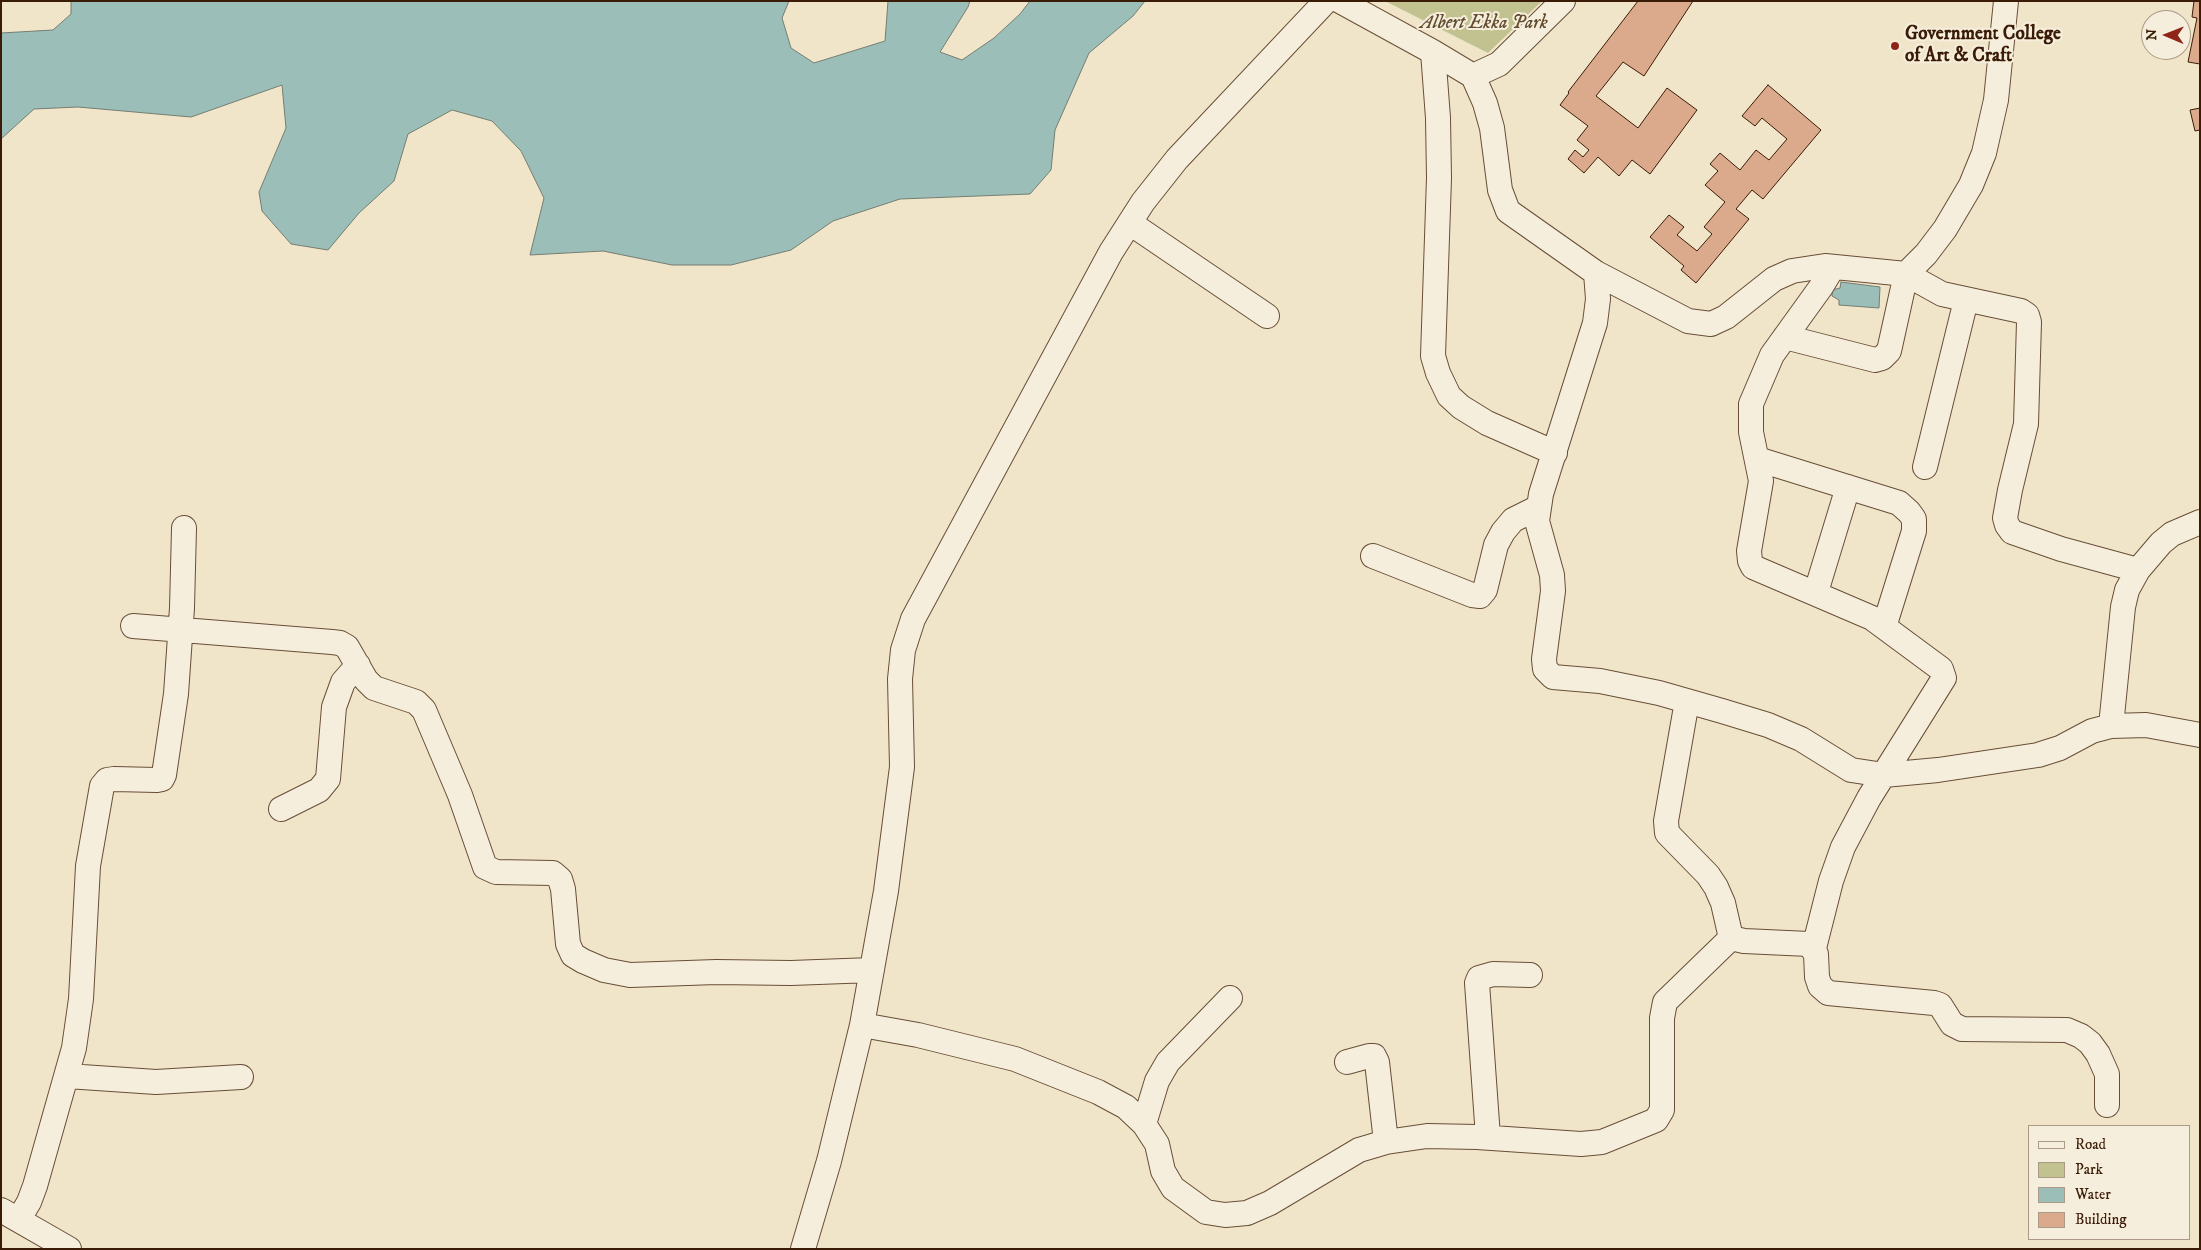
<!DOCTYPE html>
<html>
<head>
<meta charset="utf-8">
<style>
	body { margin:0 }
	#map { position:relative; width:2201px; height:1250px; overflow:hidden; background:#f1e5c9; font-family:"IM FELL DW Pica",serif }
	canvas { display:block }
	.frame { position:absolute; inset:0; border:2px solid #3a1b06; pointer-events:none }
	.legend { position:absolute; left:2028px; top:1125px; width:162px; height:115px; box-sizing:border-box; background:#f6eedc; border:1px solid #ab9a86; margin:0; padding:6px 9px; list-style:none; font-size:15px; color:#3a1b06 }
	.legend li { display:flex; align-items:center; gap:10px; height:25px }
	.legend b { width:25px; border:1px solid #ab9a86 }
	.north { position:absolute; left:2141px; top:10px; width:50px; height:50px; box-sizing:border-box; background:#f6eedc; border:1px solid #ab9a86; border-radius:50%; rotate:271deg; font-size:14px; font-weight:700; line-height:20px; text-align:center; color:#3a1b06 }
	.north::after { content:''; display:block; margin:auto; width:18px; height:22px; background:#8f2418; clip-path:polygon(50% 0,100% 100%,50% 72%,0 100%) }
</style>
</head>
<body>
<div id="map">
<canvas width="2201" height="1250"></canvas>
<div class="frame"></div>
<ul class="legend">
<li><b style="height:6px;background:#f6eedc"></b>Road</li>
<li><b style="height:14px;background:#c2c291"></b>Park</li>
<li><b style="height:14px;background:#9bbfb8"></b>Water</li>
<li><b style="height:14px;background:#dbaa8c"></b>Building</li>
</ul>
<div class="north">N</div>
</div>
<script>
const g = document.querySelector('canvas').getContext('2d');
g.lineJoin = 'round';
function paint(path, color) {
  g.fillStyle = color;
  g.fill(path, 'evenodd');
}
function toPath(rows) {
  const path = new Path2D();
  for (const r of rows) {
    path.moveTo(r[0], r[1]);
    for (let i = 2; i < r.length; i += 2) path.lineTo(r[i], r[i + 1]);
  }
  return path;
}
function trace(path, color, width, dash) {
  g.strokeStyle = color;
  g.lineWidth = width;
  g.lineCap = dash ? 'butt' : 'round';
  g.setLineDash(dash || []);
  g.stroke(path);
}
function drawText(font, color, halo, rows, align = 'center') {
  g.font = font + ' "IM FELL DW Pica",serif';
  g.lineWidth = 4;
  g.setLineDash([]);
  g.textBaseline = 'middle';
  g.strokeStyle = halo;
  g.fillStyle = color;
  for (const [text, x, y, turn = 0] of rows) {
    g.save();
    g.translate(x, y);
    g.rotate((+turn || 0) * Math.PI / 180);
    g.textAlign = isNaN(turn) ? turn : align;
    if (halo) g.strokeText(text, 0, 0);
    g.fillText(text, 0, 0);
    g.restore();
  }
}
paint(toPath([
	[1385,1,1542,1,1488,53]
]), '#c2c291');
const water = toPath([
	[71,1,789,1,782,18,791,48,814,63,885,41,888,1,970,1,968,7,940,52,962,60,994,38,1020,14,1030,1,1145,1,1133,16,1089,53,1055,130,1051,170,1030,194,900,199,833,221,791,250,731,265,672,265,603,251,530,255,544,198,521,151,492,121,452,110,408,134,394,181,359,213,328,250,291,244,262,211,259,192,286,128,282,85,191,117,78,107,34,109,1,139,1,33,53,30,71,14,71,1],
	[1841,282,1880,287,1879,308,1839,305,1839,300,1832,296,1832,290,1840,288,1841,282]
]);
paint(water, '#9bbfb8');
trace(water, '#747d71', 1);
const building = toPath([
	[1638,1,1693,1,1644,76,1623,62,1596,96,1638,128,1667,88,1697,110,1650,174,1632,160,1619,176,1598,157,1584,173,1568,159,1575,150,1583,157,1589,150,1577,140,1588,126,1560,105,1569,93,1568,92,1638,1],
	[2194,1,2200,1,2200,64,2188,62,2197,18,2192,17,2194,1],
	[1768,85,1821,130,1763,199,1752,190,1736,209,1749,219,1696,283,1681,270,1684,266,1650,237,1669,215,1684,227,1677,235,1697,251,1712,234,1704,227,1725,202,1705,185,1718,171,1710,164,1720,153,1740,170,1756,150,1769,160,1787,139,1762,118,1755,126,1742,116,1768,85],
	[2200,108,2200,130,2195,131,2190,110,2200,108]
]);
paint(building, '#dbaa8c');
trace(building, '#3a1b06', 1);
const minor = toPath([
	[1340,1,1433,52,1473,76,1485,103,1492,128,1500,190,1508,211,1596,273,1688,321,1711,324,1726,317,1774,279,1792,271,1825,266,1906,274,1926,254,1945,229,1971,185,1984,153,1996,100,2006,1],
	[1433,52,1438,118,1439,178,1433,356,1438,373,1449,396,1461,407,1487,423,1555,453],
	[1473,76,1499,64,1563,1],
	[1130,223,1267,316],
	[1596,273,1598,299,1595,323,1541,494,1537,521,1552,575,1553,591,1544,659,1545,669,1553,677,1600,681,1659,693,1722,711,1768,725,1801,739,1851,770,1884,775,1938,770,2038,755,2060,748,2092,731,2111,726,2146,725,2200,735],
	[1785,337,1875,360,1882,358,1889,351,1906,274,1942,294,2021,311,2027,315,2029,322,2026,424,2010,490,2005,518,2007,525,2012,532,2061,549,2138,570],
	[1757,459,1899,503,1909,512,1914,519,1914,531,1884,627],
	[1925,467,1966,300],
	[1373,556,1472,595,1480,596,1485,590,1496,545,1503,532,1513,520,1539,507],
	[1816,592,1848,487],
	[133,626,332,642,340,643,347,647,366,680,374,688,416,702,424,710,460,795,485,867,496,872,553,873,560,879,563,889,568,944,573,955,583,961,604,970,630,975,716,972,791,973,872,970],
	[1687,701,1666,821,1667,833,1708,875,1716,887,1723,903,1731,938,1744,941,1809,944,1816,954,1817,977,1820,986,1828,993,1934,1003,1940,1005,1952,1024,1962,1029,2067,1030,2081,1036,2090,1043,2098,1054,2107,1074,2107,1105],
	[2111,726,2123,607,2127,590,2138,570,2161,543,2172,534,2200,522],
	[281,809,319,790,328,779,334,707,343,682,358,665],
	[1814,948,1831,881,1843,847,1869,798,1944,678,1941,669,1872,618,1753,567,1750,561,1749,551,1761,481,1751,432,1751,404,1772,355,1821,287,1833,267],
	[862,1025,918,1035,1015,1059,1098,1092,1126,1107,1144,1124,1157,1144,1163,1171,1173,1188,1206,1212,1225,1215,1247,1213,1270,1203,1359,1150,1386,1142,1427,1136,1477,1137,1581,1144,1602,1142,1656,1120,1662,1110,1662,1018,1665,1002,1731,938],
	[1347,1062,1369,1056,1374,1056,1377,1062,1386,1142],
	[67,1076,156,1082,241,1077],
	[1144,1124,1157,1081,1168,1062,1230,998],
	[1488,1137,1477,983,1479,978,1493,974,1530,975],
	[1,1210,69,1249],
	[19,1219,29,1202,35,1186,74,1048,81,999,88,866,102,786,107,780,114,779,157,780,162,779,164,775,176,694,182,608,184,528],
	[803,1249,829,1161,862,1025,886,891,902,767,900,679,903,650,913,619,1111,252,1143,202,1177,159,1326,1]
]);
trace(minor, '#684e37', 26);
trace(minor, '#f6eedc', 24);
for (const [x, y, r, color] of [
	[1895,46,5,"#8f2418"]
]) {
  const dot = new Path2D();
  dot.arc(x, y, r, 0, 2 * Math.PI);
  g.fillStyle = color;
  g.fill(dot);
  trace(dot, '#f6eedc', 2);
}
drawText('italic 19px', '#634d30', '#f6eedc', [
	["Albert Ekka Park",1484,24]
]);
drawText('bold 19px', '#3a1b06', '#f6eedc', [
	["Government College",1905,35],
	["of Art & Craft",1905,57]
], 'left');
</script>
</body>
</html>
